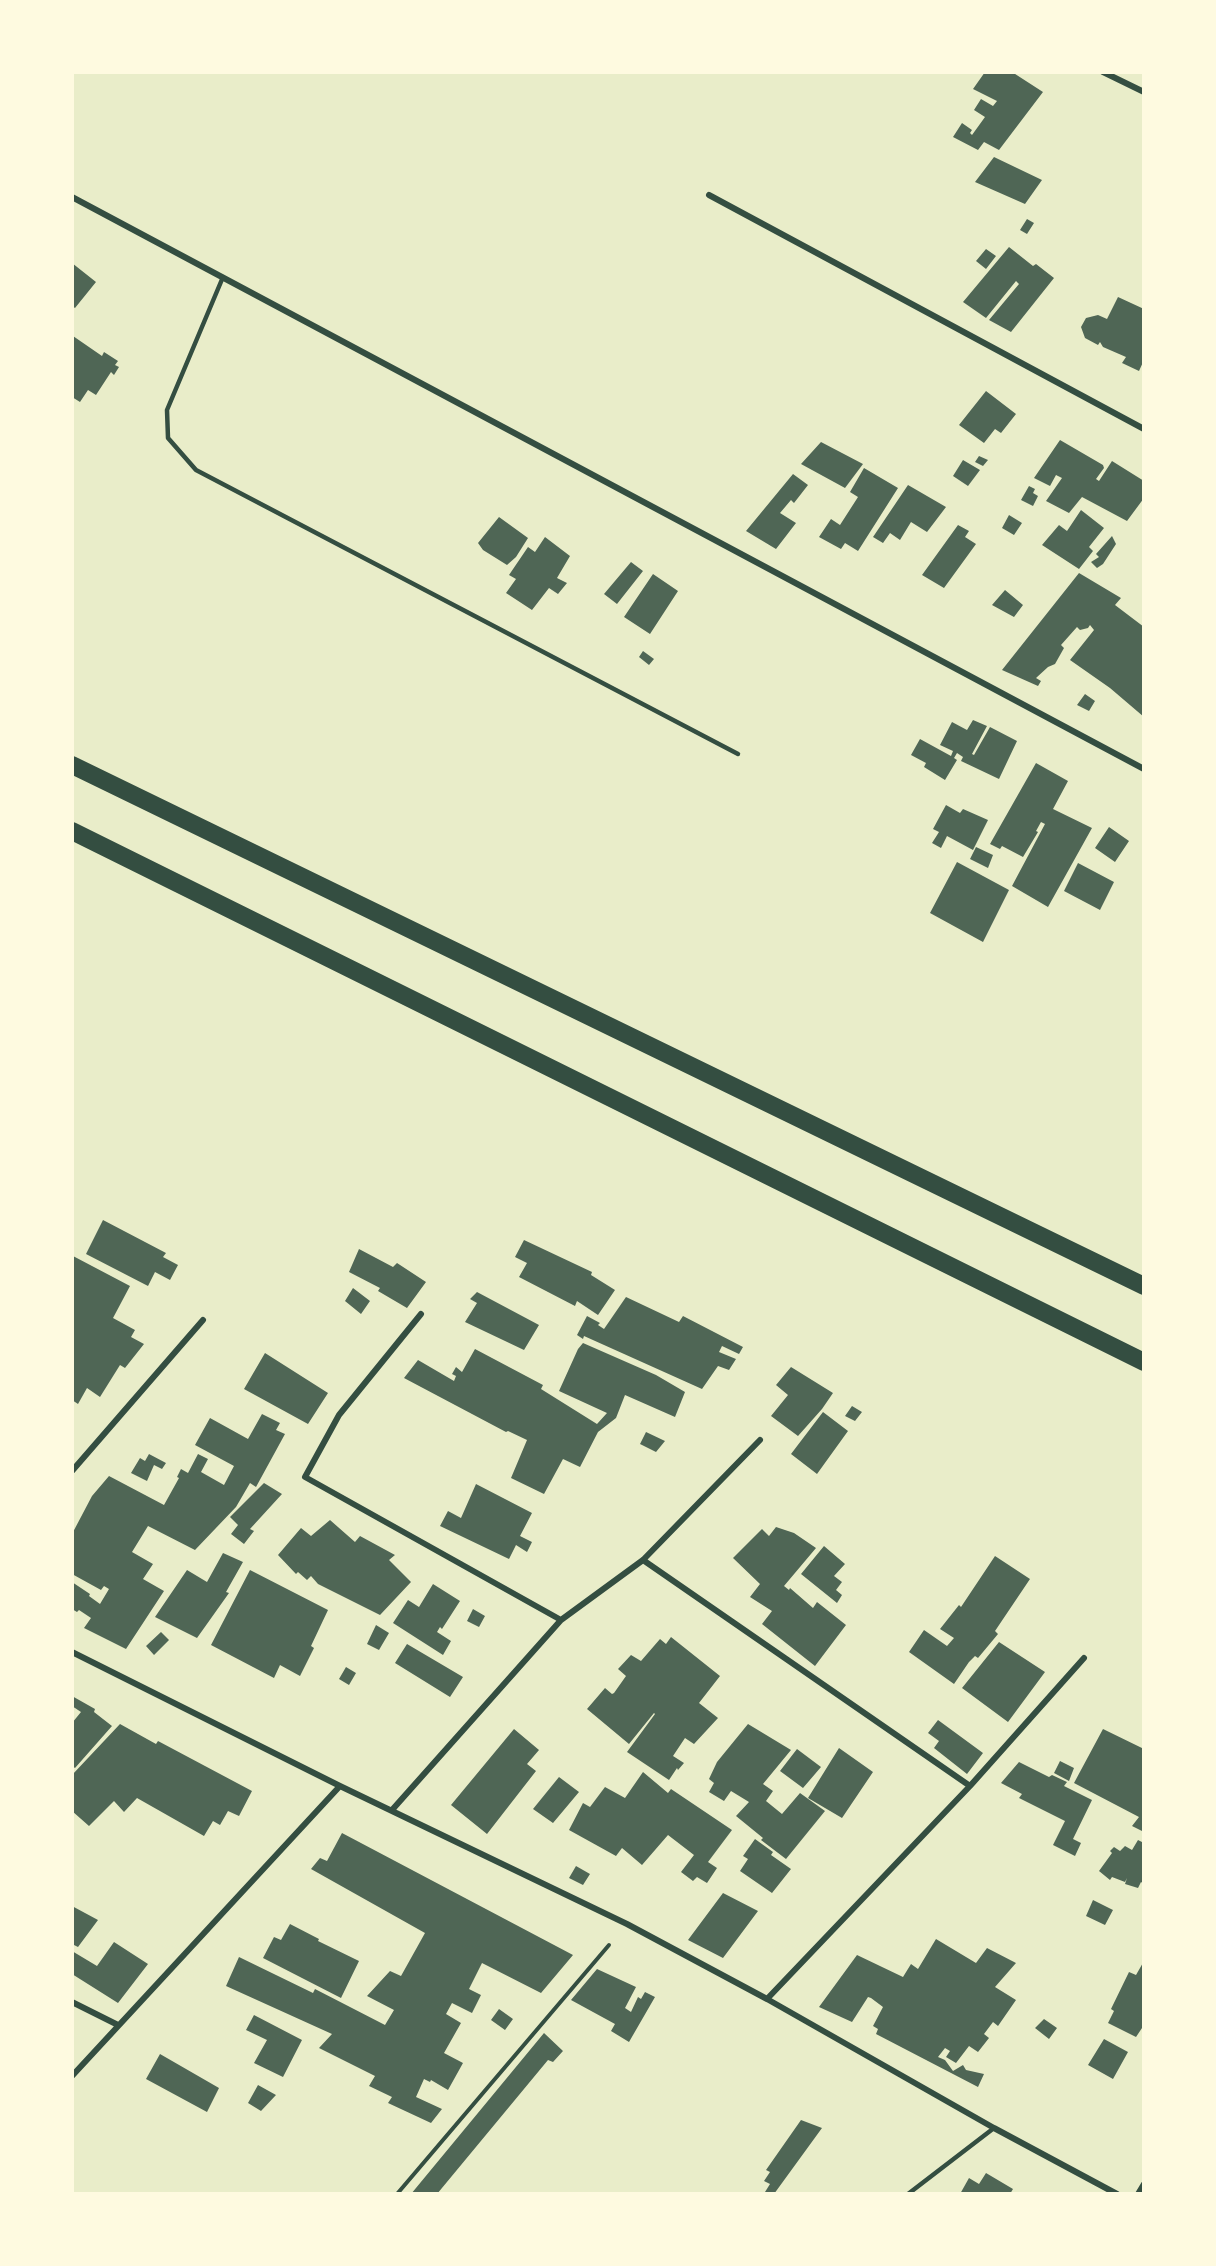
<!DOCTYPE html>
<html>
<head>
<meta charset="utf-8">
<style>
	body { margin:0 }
	#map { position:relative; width:1216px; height:2266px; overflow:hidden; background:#e9edc9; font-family:"Varela Round",sans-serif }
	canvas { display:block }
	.frame { position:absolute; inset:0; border:74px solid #fefae0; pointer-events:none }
</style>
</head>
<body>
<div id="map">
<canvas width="1216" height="2266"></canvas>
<div class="frame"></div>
</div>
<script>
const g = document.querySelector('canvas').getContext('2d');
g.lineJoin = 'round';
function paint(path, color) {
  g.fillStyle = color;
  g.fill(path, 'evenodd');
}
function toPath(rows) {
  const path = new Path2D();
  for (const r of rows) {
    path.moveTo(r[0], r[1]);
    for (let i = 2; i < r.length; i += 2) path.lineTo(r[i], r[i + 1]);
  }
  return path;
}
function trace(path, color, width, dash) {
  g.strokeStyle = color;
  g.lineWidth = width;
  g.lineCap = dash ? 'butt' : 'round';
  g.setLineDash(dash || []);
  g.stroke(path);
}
paint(toPath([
	[985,72,1012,72,1043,92,999,150,984,142,978,150,953,137,962,123,972,130,970,133,972,135,985,117,974,110,981,99,993,106,997,101,973,89],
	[994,157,1042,180,1025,204,975,182],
	[1027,219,1034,223,1027,234,1020,230],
	[1009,247,1033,266,1036,264,1054,278,1011,332,989,320,1019,284,1016,281,986,318,963,302],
	[986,249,996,256,986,269,976,261],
	[72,263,96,282,75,308,72,306],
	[1118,297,1144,309,1144,360,1139,371,1122,363,1126,357,1103,347,1100,342,1098,345,1085,338,1081,327,1086,318,1098,315,1107,319],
	[73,336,102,356,104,352,118,361,115,365,119,367,114,375,111,372,96,395,88,390,80,402,72,397],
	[986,391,1016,414,1001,433,995,429,984,443,959,425],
	[1060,440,1103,465,1104,468,1096,479,1099,481,1112,461,1144,481,1144,498,1127,521,1082,497,1069,513,1046,501,1062,478,1056,475,1050,486,1034,478],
	[821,442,863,464,845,488,801,464],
	[979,456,988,460,983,466,975,462],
	[963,460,980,470,968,486,953,476],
	[864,468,898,488,858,551,845,543,841,549,819,537,831,519,840,525,858,497,850,492],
	[793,474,808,485,794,503,791,500,780,513,796,523,776,549,746,531],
	[908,485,946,507,927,532,911,522,900,540,890,533,883,543,873,537],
	[1029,486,1035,489,1033,493,1038,496,1033,506,1021,500],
	[1081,510,1104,528,1089,547,1093,551,1079,569,1042,545,1059,525,1067,531],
	[1009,515,1022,523,1014,535,1002,528],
	[499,517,528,538,516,557,507,565,483,550,478,543],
	[958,525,969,531,965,537,976,544,944,588,922,575],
	[1112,536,1116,544,1103,564,1097,568,1091,562,1099,557,1096,554],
	[545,537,570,556,557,578,567,583,558,594,549,588,532,610,506,593,516,579,509,575,528,547,535,552],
	[631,562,643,571,617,604,604,594],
	[1079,573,1121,598,1115,605,1144,627,1144,717,1110,688,1070,660,1094,630,1090,625,1088,628,1080,630,1077,627,1061,645,1064,648,1055,664,1048,667,1036,678,1041,681,1038,686,1002,670],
	[653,574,678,591,650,634,624,617],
	[1005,590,1023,605,1014,617,992,605],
	[643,651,654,659,649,665,639,657],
	[1085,694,1095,701,1089,711,1077,705],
	[973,720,987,726,972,754,974,755,990,727,1017,741,999,779,961,761,963,757,957,753,954,758,957,760,945,780,924,767,926,763,911,755,920,739,951,756,953,751,940,745,952,722,967,730],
	[1036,763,1068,781,1053,809,1092,828,1048,907,1012,886,1045,824,1041,822,1036,831,1038,832,1023,857,1002,846,1000,849,990,844],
	[946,805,960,813,963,809,988,820,973,850,947,836,941,848,932,843,939,832,933,829],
	[1109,827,1129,841,1115,862,1095,848],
	[976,847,993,855,988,868,970,859],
	[957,862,1009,890,983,942,930,913],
	[1078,863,1114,882,1100,910,1064,891],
	[103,1220,166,1253,163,1257,178,1265,170,1280,155,1272,148,1286,86,1254],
	[524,1240,592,1272,591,1275,615,1290,598,1315,577,1301,575,1306,519,1277,527,1263,515,1257],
	[359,1249,393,1267,397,1263,426,1282,407,1308,378,1291,380,1288,349,1272],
	[73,1256,130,1286,113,1318,135,1330,131,1337,144,1344,125,1368,120,1365,100,1397,87,1388,78,1404,72,1400],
	[353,1288,370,1301,361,1314,345,1301],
	[477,1292,539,1325,524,1350,465,1322,477,1303,470,1299],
	[626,1297,679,1322,683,1316,743,1347,739,1354,722,1346,719,1352,736,1359,729,1370,718,1366,702,1389,584,1336,583,1339,577,1335,587,1316,600,1323,598,1325,604,1329],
	[583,1343,656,1375,685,1392,675,1417,625,1395,616,1418,598,1432,580,1467,563,1459,544,1494,511,1478,527,1440,508,1431,506,1432,404,1378,418,1360,454,1381,456,1376,452,1374,456,1367,462,1372,475,1349,543,1385,541,1389,597,1424,607,1413,559,1391,578,1349],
	[265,1353,328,1393,308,1424,244,1389],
	[791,1367,833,1393,822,1409,798,1436,771,1416,788,1395,776,1385],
	[852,1406,862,1412,855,1421,845,1416],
	[823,1412,848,1431,817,1474,791,1454],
	[262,1414,280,1423,276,1430,285,1434,256,1487,250,1483,236,1507,195,1550,148,1526,132,1552,153,1564,143,1579,164,1591,126,1649,84,1628,91,1618,79,1610,77,1612,72,1609,72,1582,90,1594,89,1596,100,1604,109,1589,104,1586,101,1590,72,1574,72,1534,92,1496,109,1476,164,1505,179,1478,177,1477,181,1469,188,1473,198,1454,208,1459,201,1472,224,1485,234,1466,195,1445,210,1418,248,1439],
	[646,1432,665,1441,656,1452,640,1444],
	[149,1454,166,1463,162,1469,154,1465,147,1481,131,1473,140,1458,145,1461],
	[264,1483,282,1494,250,1529,254,1531,244,1544,231,1534,238,1525,230,1517],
	[476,1484,532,1513,520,1536,532,1542,527,1552,516,1545,509,1559,440,1526,448,1511,461,1518],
	[330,1520,355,1542,360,1536,395,1555,389,1560,411,1582,380,1615,318,1584,311,1576,307,1580,298,1572,296,1574,278,1555,301,1528,311,1536],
	[776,1527,794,1533,816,1548,784,1586,789,1590,790,1588,813,1608,817,1602,846,1625,815,1666,762,1624,772,1611,750,1597,760,1584,733,1558,762,1529,769,1536],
	[824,1546,845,1564,834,1576,842,1582,836,1590,842,1595,837,1603,801,1574],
	[223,1553,243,1562,226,1592,229,1593,197,1638,155,1617,187,1570,207,1582],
	[995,1556,1030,1579,995,1631,998,1634,978,1658,975,1656,969,1662,954,1684,909,1652,924,1630,947,1646,954,1638,940,1629,959,1605,961,1607],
	[250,1570,328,1610,311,1646,314,1648,300,1676,280,1665,274,1678,211,1645],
	[433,1584,460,1601,442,1629,440,1627,437,1632,451,1641,443,1655,393,1623,408,1600,419,1607],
	[473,1609,485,1616,479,1627,467,1621],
	[376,1625,389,1633,379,1650,367,1644],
	[161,1632,169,1640,154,1655,146,1646],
	[671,1637,720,1676,699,1703,718,1718,694,1744,685,1738,673,1756,684,1763,678,1770,677,1768,669,1780,627,1752,655,1714,654,1713,629,1744,587,1709,605,1688,612,1694,614,1693,626,1676,618,1669,631,1655,641,1661,660,1639,666,1644],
	[999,1642,1045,1672,1008,1722,962,1688],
	[407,1644,463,1677,450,1697,395,1663],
	[346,1667,356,1673,349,1685,339,1679],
	[72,1696,95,1709,94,1712,112,1726,75,1768,72,1766,72,1723,81,1712,72,1706],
	[938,1720,983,1753,967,1774,934,1748,939,1741,928,1733],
	[120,1724,156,1744,158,1741,252,1791,239,1816,228,1811,220,1825,213,1821,204,1836,137,1798,124,1812,114,1801,89,1826,72,1811,72,1775],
	[748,1724,791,1750,763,1784,773,1791,766,1801,782,1814,800,1793,825,1811,786,1859,761,1840,763,1838,736,1816,749,1802,731,1791,724,1801,709,1792,714,1783,709,1779,717,1762],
	[514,1729,539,1750,527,1764,536,1771,487,1834,451,1805],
	[1103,1729,1144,1749,1144,1832,1132,1826,1139,1817,1074,1783],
	[839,1748,873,1772,842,1818,808,1798],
	[797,1749,821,1767,803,1788,780,1771],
	[1060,1761,1074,1768,1069,1781,1054,1773],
	[1019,1762,1049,1777,1052,1775,1067,1782,1064,1786,1092,1800,1073,1839,1081,1843,1075,1856,1053,1845,1065,1821,1019,1798,1022,1794,1001,1783],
	[643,1772,668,1793,671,1789,732,1830,708,1862,717,1868,707,1883,697,1877,693,1881,681,1872,694,1855,668,1835,642,1865,622,1848,616,1856,569,1830,583,1803,590,1807,605,1787,625,1798],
	[559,1777,579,1792,553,1823,533,1809],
	[342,1833,573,1955,541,1993,482,1963,469,1989,481,1995,472,2013,452,2003,446,2014,461,2023,444,2053,463,2063,448,2090,431,2080,430,2082,424,2079,416,2097,442,2109,431,2123,388,2103,392,2097,369,2086,375,2076,319,2048,332,2034,226,1986,239,1957,313,1993,315,1989,385,2025,394,2010,367,1996,390,1971,401,1976,425,1933,311,1869,320,1858,327,1861],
	[755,1839,773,1852,771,1855,791,1869,772,1893,740,1871,748,1859,743,1856],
	[1138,1840,1144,1843,1144,1884,1141,1882,1138,1888,1125,1884,1127,1878,1125,1882,1112,1877,1110,1880,1099,1871,1112,1853,1110,1851,1114,1847,1120,1851,1125,1846,1132,1850],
	[576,1866,590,1874,583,1885,569,1878],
	[723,1893,758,1911,723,1958,688,1940],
	[1093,1900,1113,1910,1105,1925,1086,1916],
	[72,1906,98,1920,78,1947,72,1944],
	[290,1924,319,1939,318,1941,359,1961,341,1998,263,1958,274,1937,281,1940],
	[936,1939,976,1963,987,1948,1016,1963,995,1987,1016,2000,998,2026,993,2022,984,2034,989,2038,978,2052,969,2046,956,2063,946,2057,950,2051,945,2048,938,2057,945,2060,953,2071,963,2065,966,2070,984,2074,978,2087,876,2034,878,2029,873,2026,883,2007,871,1998,868,1997,852,2022,819,2007,857,1955,903,1977,911,1964,918,1969],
	[114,1942,148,1964,118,2003,72,1974,72,1951,97,1966],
	[1144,1961,1144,2025,1136,2037,1108,2023,1114,2011,1111,2009,1129,1972,1136,1975],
	[597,1969,636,1987,625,2008,631,2012,638,1997,641,1999,645,1992,655,1997,629,2042,611,2031,615,2024,571,2000],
	[499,2009,513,2019,505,2030,491,2020],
	[254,2015,302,2040,283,2077,254,2063,267,2040,246,2030],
	[1044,2019,1057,2028,1049,2039,1035,2028],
	[544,2033,563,2051,553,2062,548,2060,437,2194,411,2194],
	[1104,2039,1128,2052,1113,2079,1088,2065],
	[160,2054,219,2088,207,2112,146,2079],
	[258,2085,276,2095,261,2111,248,2103],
	[801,2120,822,2128,774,2194,769,2194,765,2192,770,2184,764,2181,770,2172,766,2170],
	[986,2173,1013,2189,1010,2194,960,2194,969,2178,979,2184]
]), '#4f6655');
trace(toPath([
	[397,2194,609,1945]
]), '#344e41', 4);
trace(toPath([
	[223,277,167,410,168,438,196,470,738,754],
	[908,2194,994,2128]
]), '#344e41', 4.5);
trace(toPath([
	[1103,72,1144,92],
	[709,195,1144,429],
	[72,197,1144,769],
	[421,1314,339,1415,305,1477,561,1620],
	[72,1471,203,1320],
	[643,1560,970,1786],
	[72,1652,340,1786,627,1924,767,1999,994,2128,1117,2194],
	[392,1810,561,1620,643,1560,760,1440],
	[767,1999,970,1786,1084,1658],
	[72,2002,118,2025],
	[72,2076,340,1786],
	[1138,2194,1144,2184]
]), '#344e41', 6);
trace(toPath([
	[72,765,1144,1286],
	[72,831,1144,1362]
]), '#344e41', 18);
</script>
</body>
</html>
